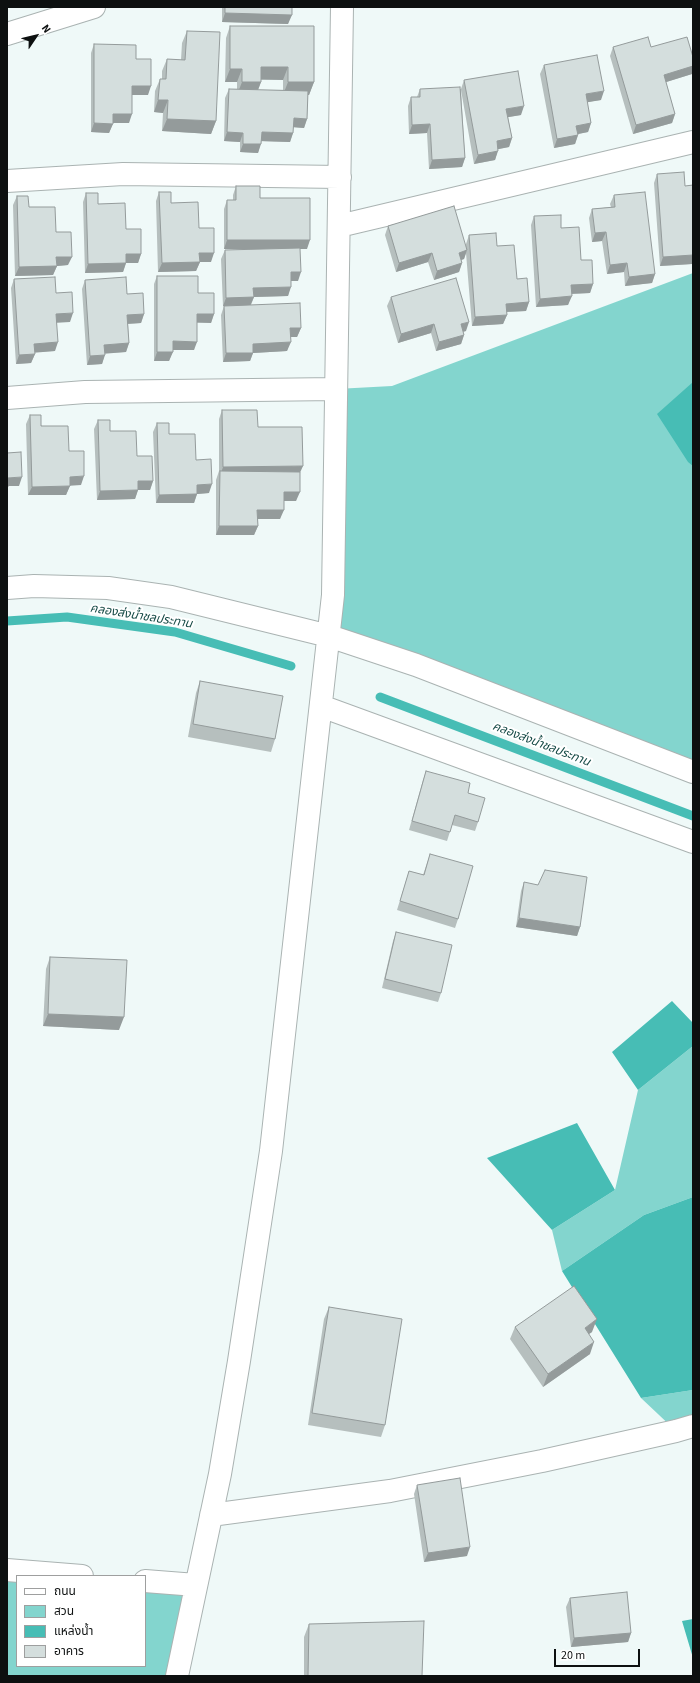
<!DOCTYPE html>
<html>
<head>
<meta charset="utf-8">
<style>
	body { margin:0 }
	#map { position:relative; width:700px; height:1683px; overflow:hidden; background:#eff9f8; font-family:"Source Sans 3","Noto Sans Thai",sans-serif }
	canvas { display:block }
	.frame { position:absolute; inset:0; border:8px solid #0d1010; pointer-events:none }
	.legend { position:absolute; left:16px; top:1575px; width:130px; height:92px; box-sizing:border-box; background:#fff; border:1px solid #9e9f9f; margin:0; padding:5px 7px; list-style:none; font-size:12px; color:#0d1010 }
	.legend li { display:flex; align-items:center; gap:8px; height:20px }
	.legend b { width:20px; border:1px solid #9e9f9f }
	.north { position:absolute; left:16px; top:16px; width:40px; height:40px; -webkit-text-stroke:3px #fff; paint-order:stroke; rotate:55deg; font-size:11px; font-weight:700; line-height:16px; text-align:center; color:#0d1010 }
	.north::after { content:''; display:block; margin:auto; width:14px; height:18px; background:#0d1010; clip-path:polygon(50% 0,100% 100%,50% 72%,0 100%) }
	.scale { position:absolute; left:554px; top:1649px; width:86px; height:18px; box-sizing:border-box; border:2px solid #0d1010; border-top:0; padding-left:5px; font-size:12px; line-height:14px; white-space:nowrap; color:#0d1010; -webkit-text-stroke:3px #fff; paint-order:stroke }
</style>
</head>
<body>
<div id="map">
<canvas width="700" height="1683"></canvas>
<div class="frame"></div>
<ul class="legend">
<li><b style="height:5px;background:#fff"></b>ถนน</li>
<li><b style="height:11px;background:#83d5ce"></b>สวน</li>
<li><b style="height:11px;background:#47bdb5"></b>แหล่งน้ำ</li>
<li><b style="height:11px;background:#d4dedd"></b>อาคาร</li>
</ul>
<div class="north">N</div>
<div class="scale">20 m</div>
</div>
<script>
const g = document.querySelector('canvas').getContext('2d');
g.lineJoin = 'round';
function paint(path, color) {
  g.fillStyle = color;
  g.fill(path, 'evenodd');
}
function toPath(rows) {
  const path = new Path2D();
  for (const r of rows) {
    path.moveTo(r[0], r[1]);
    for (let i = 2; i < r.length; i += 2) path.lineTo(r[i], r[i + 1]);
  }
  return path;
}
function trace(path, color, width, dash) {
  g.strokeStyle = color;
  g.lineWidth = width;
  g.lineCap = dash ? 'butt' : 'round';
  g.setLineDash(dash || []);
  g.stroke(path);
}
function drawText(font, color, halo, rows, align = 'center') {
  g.font = font + ' "Source Sans 3","Noto Sans Thai",sans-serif';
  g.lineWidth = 4;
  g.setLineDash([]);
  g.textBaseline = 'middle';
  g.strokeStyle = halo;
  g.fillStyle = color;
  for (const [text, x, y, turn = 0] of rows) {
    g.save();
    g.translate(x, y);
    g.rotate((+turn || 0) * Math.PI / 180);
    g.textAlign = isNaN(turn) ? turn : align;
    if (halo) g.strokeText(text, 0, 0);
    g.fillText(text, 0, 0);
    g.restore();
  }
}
paint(toPath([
	[693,273,693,771,329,636,336,389,392,386],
	[693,1046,693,1197,644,1215,562,1271,552,1230,615,1190,638,1090],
	[693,1390,693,1426,676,1431,641,1398],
	[7,1570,17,1576,17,1666,145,1666,145,1581,196,1585,179,1676,7,1676]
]), '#83d5ce');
paint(toPath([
	[693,382,693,466,688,462,657,414],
	[672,1001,693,1023,693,1046,638,1090,612,1052],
	[577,1123,615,1190,552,1230,487,1158],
	[693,1197,693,1390,641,1398,562,1271,644,1215],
	[693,1619,693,1658,682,1621]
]), '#47bdb5');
trace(toPath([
	[7,621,67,617,175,632,291,666],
	[380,697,693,816]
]), '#47bdb5', 9);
const minor = toPath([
	[7,34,94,7],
	[7,181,123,174,340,177],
	[339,226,693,142],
	[7,398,85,392,336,389],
	[7,588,34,586,108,588,171,597,329,636,416,665,693,772],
	[321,706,693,842],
	[211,1515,390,1491,542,1461,676,1431,693,1426],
	[7,1570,82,1576],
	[145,1581,196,1585],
	[177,1676,220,1474,239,1361,271,1151,333,595,342,7]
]);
trace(minor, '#aab3b2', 24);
trace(minor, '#fff', 22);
paint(toPath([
	[222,7,292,7,288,24,222,22],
	[230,26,314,82,309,95,308,95,307,119,304,128,293,127,293,133,290,142,261,141,258,153,240,152,240,142,224,141,225,98,229,89,237,89,237,82,225,82,226,38],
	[261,80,283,80,283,90,258,90,261,82],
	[187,31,216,121,211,134,162,131,163,113,154,112,155,91,160,79,162,79,162,71,167,59,181,60,182,43],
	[94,44,136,59,148,95,132,95,129,123,113,123,109,133,91,132,91,53],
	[613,47,651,47,693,57,693,72,692,74,666,82,675,114,672,123,633,134,610,56],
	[544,65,601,100,587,102,591,123,588,132,578,134,578,135,575,144,554,148,540,74],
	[464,80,521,115,508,117,512,138,509,147,498,149,495,160,474,164,461,90,465,158,462,167,429,169,427,133,409,134,408,106,411,97,417,97,420,89,461,89],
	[657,174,685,186,692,264,660,266,654,183],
	[236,186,260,198,307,249,300,249,298,281,291,281,288,296,254,297,251,305,301,328,297,337,291,337,287,351,253,353,250,361,223,362,221,315,224,306,223,306,221,259,225,250,251,249,224,249,224,209,227,200,233,200,233,195],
	[159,192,199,228,211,262,200,262,196,271,158,272,156,201],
	[86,193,126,229,141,254,138,263,126,263,123,272,85,273,83,202],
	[614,195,655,274,652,283,625,286,624,272,607,274,602,241,592,242,589,218,592,209,611,207,610,204],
	[17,196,56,232,68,265,57,266,53,275,15,276,13,205],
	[534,216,561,228,581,260,593,284,590,293,571,294,568,305,536,307,531,225],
	[388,226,466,246,466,244,469,235,497,246,517,279,529,302,526,311,507,312,507,315,503,324,472,326,466,253,464,259,461,260,462,263,459,272,434,280,428,262,396,272,385,235],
	[157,276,198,293,214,314,211,323,197,323,194,350,173,350,169,361,154,361,154,284],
	[14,279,56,293,70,322,57,322,55,351,35,352,35,354,31,363,16,364,11,288],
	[85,280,127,294,144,314,141,323,128,324,129,343,126,352,105,353,102,364,87,365,82,289],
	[391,297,466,331,463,332,464,335,461,344,436,351,431,333,398,343,387,306],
	[222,410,258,427,300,475,296,501,284,501,280,519,258,519,258,526,254,535,216,535,216,480,219,471,219,419],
	[30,415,69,451,81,485,70,485,66,495,28,495,26,424],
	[98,420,137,456,153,481,150,490,138,490,135,499,97,500,94,429],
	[157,423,196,460,209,493,197,494,194,503,156,503,153,432],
	[200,681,275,739,271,752,188,737,196,693],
	[426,771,468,793,478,822,475,831,452,825,447,841,409,830,423,780],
	[430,854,458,919,455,928,397,910,409,871,423,875],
	[524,882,580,927,577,936,516,927,521,891],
	[396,932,441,993,438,1002,382,988,393,941],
	[50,957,119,1030,43,1026,46,969],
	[329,1307,385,1425,381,1437,308,1425,324,1319],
	[515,1327,592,1332,589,1334,590,1354,543,1387,510,1339],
	[417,1485,467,1556,424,1562,414,1494],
	[570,1598,631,1633,628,1642,571,1647,566,1607],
	[309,1624,422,1676,304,1676,304,1637]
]), '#b6bfbe');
paint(toPath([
	[225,13,292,15,288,24,222,22],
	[693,66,693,72,692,74,660,84,664,75],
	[261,67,288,67,283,80,256,79],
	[230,69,242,69,237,82,225,82],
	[242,82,261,82,256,95,237,95],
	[288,82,314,82,309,95,283,95],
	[132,86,151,86,148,95,129,95],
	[604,91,601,100,583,103,586,94],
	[158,100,168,100,163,113,154,112],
	[524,106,521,115,503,118,506,109],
	[113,114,132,114,129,123,110,123],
	[675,114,672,123,633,134,636,125],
	[294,118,307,119,304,128,291,127],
	[167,119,216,121,211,134,162,131],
	[94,123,113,124,109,133,91,132],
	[591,123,588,132,573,135,576,126],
	[430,124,427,133,409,134,412,125],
	[227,132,243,133,240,142,224,141],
	[262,132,293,133,290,142,258,141],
	[578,135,575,144,554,148,557,139],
	[512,138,509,147,494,150,497,141],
	[243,144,261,144,258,153,240,152],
	[498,151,495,160,474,164,478,155],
	[465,158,462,167,429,169,432,160],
	[606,232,602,241,592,242,595,233],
	[227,240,310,240,307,249,224,249],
	[467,250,464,259,455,262,459,253],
	[199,253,214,253,211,262,200,262,196,271,158,272,162,263],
	[432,253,428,262,396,272,399,263],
	[126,254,141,254,138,263,122,263],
	[693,255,693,260,692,264,660,266,663,257],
	[56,257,72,257,68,265,57,266,53,275,15,276,19,267],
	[126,263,123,272,85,273,88,264],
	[462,263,459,272,434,280,437,271],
	[627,263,624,272,607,274,610,265],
	[291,272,301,272,298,281,288,281],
	[655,274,652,283,625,286,629,277],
	[593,284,590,293,567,294,571,285],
	[291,287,288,296,254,297,250,306,223,306,226,298,253,288],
	[572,296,568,305,536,307,540,299],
	[529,302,526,311,503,312,506,304],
	[73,313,70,322,53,323,56,314],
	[144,314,141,323,124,324,127,315],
	[197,314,214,314,211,323,194,322],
	[507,315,503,324,472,326,475,317],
	[469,322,466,331,457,333,461,324],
	[434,324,431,333,398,343,401,334],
	[290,328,301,328,297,337,287,337],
	[464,335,461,344,436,351,439,342],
	[173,341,197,342,194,350,169,350],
	[58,342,55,351,31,353,34,344],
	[291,342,287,351,253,353,250,361,223,362,226,353,253,344],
	[129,343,126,352,101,354,104,345],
	[157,352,173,352,169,361,154,361],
	[35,354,31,363,16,364,19,355],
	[105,355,102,364,87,365,90,356],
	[303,466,299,475,220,476,223,467],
	[84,476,81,485,66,486,70,477],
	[22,477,19,486,7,486,7,478],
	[138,481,153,481,150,490,134,490],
	[212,484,209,493,197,494,194,503,156,503,159,495,197,485],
	[70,486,66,495,28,495,32,487],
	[138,490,135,499,97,500,100,491],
	[284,492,300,492,296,501,280,501],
	[257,510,284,510,280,519,254,519],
	[219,526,258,526,254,535,216,535],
	[519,918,580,927,577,936,516,927],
	[48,1014,124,1017,119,1030,43,1026],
	[597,1319,592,1332,580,1340,585,1328],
	[594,1342,590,1354,543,1387,548,1374],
	[470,1547,467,1556,424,1562,428,1553],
	[631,1633,628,1642,571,1647,574,1638]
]), '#949b9b');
const building = toPath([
	[225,7,292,7,292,15,225,13,225,7],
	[230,26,314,26,314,82,288,82,288,67,261,67,261,82,242,82,242,69,230,69,230,26],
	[187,31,220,32,216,121,167,119,168,100,158,100,160,79,166,79,167,59,185,60,187,31],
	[648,37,651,47,687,37,693,57,693,66,664,75,675,114,636,125,613,47,648,37],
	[94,44,136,45,136,59,151,59,151,86,132,86,132,114,113,114,113,124,94,123,94,44],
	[597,55,604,91,586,94,591,123,576,126,578,135,557,139,544,65,597,55],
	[518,71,524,106,506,109,512,138,497,141,498,151,478,155,464,80,518,71],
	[460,87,465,158,432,160,430,124,412,125,411,97,420,97,420,89,460,87],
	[229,89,308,91,307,119,294,118,293,133,262,132,261,144,243,144,243,133,227,132,229,89],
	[684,172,685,186,693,185,693,255,663,257,657,174,684,172],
	[236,186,260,186,260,198,310,198,310,240,227,240,227,200,236,200,236,186],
	[159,192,171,192,171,203,198,202,199,228,214,228,214,253,199,253,200,262,162,263,159,192],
	[645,192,655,274,629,277,627,263,610,265,606,232,595,233,592,209,615,207,614,195,645,192],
	[86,193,98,193,98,204,125,203,126,229,141,229,141,254,126,254,126,263,88,264,86,193],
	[17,196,28,196,29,207,55,207,56,232,71,232,72,257,56,257,57,266,19,267,17,196],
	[454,206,467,250,459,253,462,263,437,271,432,253,399,263,388,226,454,206],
	[561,215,561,228,579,227,581,260,592,260,593,284,571,285,572,296,540,299,534,216,561,215],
	[496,233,497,246,514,245,517,279,527,278,529,302,506,304,507,315,475,317,469,235,496,233],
	[300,248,301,272,291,272,291,287,253,288,254,297,226,298,225,250,300,248],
	[157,276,198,276,198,293,214,293,214,314,197,314,197,342,173,341,173,352,157,352,157,276],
	[55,277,56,293,72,292,73,313,56,314,58,342,34,344,35,354,19,355,14,279,55,277],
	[126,277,127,294,143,293,144,314,127,315,129,343,104,345,105,355,90,356,85,280,126,277],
	[456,278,469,322,461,324,464,335,439,342,434,324,401,334,391,297,456,278],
	[300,303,301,328,290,328,291,342,253,344,253,353,226,353,224,306,300,303],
	[222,410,257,410,258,427,302,427,303,466,223,467,222,410],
	[30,415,41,415,41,426,68,426,69,451,84,451,84,476,70,477,70,486,32,487,30,415],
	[98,420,110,420,110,431,136,431,137,456,152,456,153,481,138,481,138,490,100,491,98,420],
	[157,423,169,423,169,434,195,434,196,460,211,459,212,484,197,485,197,494,159,495,157,423],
	[21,452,22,477,7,478,8,487,7,487,7,453,21,452],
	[220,471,300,472,300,492,284,492,284,510,257,510,258,526,219,526,220,471],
	[200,681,283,696,275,739,193,724,200,681],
	[426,771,470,783,468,793,485,798,478,822,455,815,450,832,412,821,426,771],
	[430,854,473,866,458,919,400,901,409,871,424,875,430,854],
	[545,870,587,877,580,927,519,918,524,882,538,885,545,870],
	[396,932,452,945,441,993,385,979,396,932],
	[50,957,127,960,124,1017,48,1014,50,957],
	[574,1286,597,1319,585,1328,594,1342,548,1374,515,1327,574,1286],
	[329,1307,402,1319,385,1425,312,1413,329,1307],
	[460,1478,470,1547,428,1553,417,1485,460,1478],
	[627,1592,631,1633,574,1638,570,1598,627,1592],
	[424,1621,422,1676,308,1676,309,1624,424,1621]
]);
paint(building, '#d4dedd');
trace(building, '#949b9b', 1);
drawText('italic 12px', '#164a46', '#fff', [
	["คลองส่งน้ำชลประทาน",141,617,9],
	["คลองส่งน้ำชลประทาน",541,745,21]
]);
</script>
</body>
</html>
